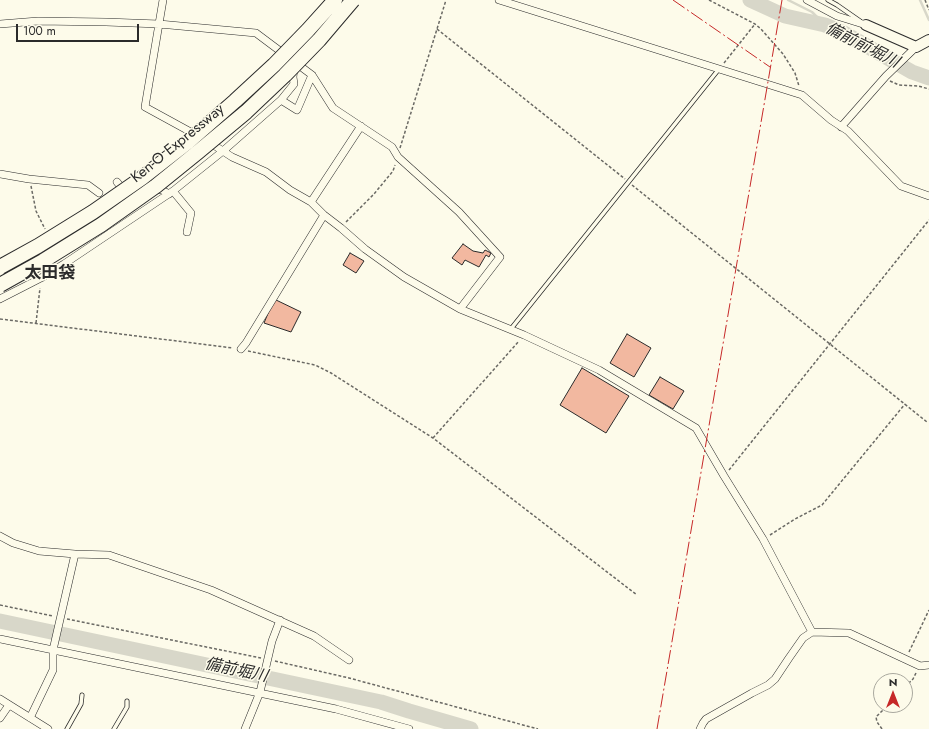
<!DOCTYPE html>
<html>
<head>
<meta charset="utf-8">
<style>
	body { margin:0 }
	#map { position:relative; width:929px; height:729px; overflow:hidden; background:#fdfbea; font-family:Jost,sans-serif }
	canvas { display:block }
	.north { position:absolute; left:873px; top:673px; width:40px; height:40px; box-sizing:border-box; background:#fdfbea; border:1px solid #a9a89e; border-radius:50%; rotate:0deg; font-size:11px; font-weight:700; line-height:16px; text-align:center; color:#2b2b2b }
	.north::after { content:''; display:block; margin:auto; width:14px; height:18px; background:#c62828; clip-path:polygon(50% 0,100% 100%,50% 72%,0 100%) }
	.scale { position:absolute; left:16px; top:24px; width:123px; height:18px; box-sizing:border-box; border:2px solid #2b2b2b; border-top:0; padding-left:5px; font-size:12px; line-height:14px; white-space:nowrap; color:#2b2b2b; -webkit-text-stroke:3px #fdfbea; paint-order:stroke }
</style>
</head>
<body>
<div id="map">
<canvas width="929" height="729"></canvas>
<div class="north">N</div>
<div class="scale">100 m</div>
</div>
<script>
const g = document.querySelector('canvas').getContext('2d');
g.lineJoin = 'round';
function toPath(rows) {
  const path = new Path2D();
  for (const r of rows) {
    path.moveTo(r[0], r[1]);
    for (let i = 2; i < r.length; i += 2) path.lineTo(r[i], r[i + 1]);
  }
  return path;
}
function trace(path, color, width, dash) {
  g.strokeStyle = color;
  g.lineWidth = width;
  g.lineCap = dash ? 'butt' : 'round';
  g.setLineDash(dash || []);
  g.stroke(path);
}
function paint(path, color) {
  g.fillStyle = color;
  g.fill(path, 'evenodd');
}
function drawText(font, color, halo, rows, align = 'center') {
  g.font = font + ' Jost,"Noto Sans JP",sans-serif';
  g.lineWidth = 3;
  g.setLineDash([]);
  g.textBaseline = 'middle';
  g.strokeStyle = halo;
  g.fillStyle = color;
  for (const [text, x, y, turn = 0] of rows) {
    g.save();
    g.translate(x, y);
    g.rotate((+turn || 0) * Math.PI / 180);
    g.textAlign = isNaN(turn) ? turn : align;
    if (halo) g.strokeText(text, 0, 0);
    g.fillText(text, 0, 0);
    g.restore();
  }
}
trace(toPath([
	[788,0,812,12,825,25],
	[920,0,929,20]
]), '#d8d7c9', 2.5);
trace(toPath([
	[750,0,785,16,825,25,844,33,912,72,929,78],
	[0,621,381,702,409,711,471,729]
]), '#d8d7c9', 15);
const building = toPath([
	[463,244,473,251,483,253,485,250,491,253,489,257,486,255,479,267,465,260,462,265,452,258,463,244],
	[350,253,364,261,356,273,343,265,350,253],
	[274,299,301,312,291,332,264,323,274,299],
	[627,334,651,348,634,377,610,363,627,334],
	[582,368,629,396,606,433,560,405,582,368],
	[660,377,684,391,673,409,649,395,660,377]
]);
paint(building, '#f2b8a0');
trace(building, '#2b2b2b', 1);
const lane = toPath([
	[828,0,837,5,860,21],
	[510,330,719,69],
	[67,729,81,704,82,695],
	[114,729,127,707,127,701]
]);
const street = toPath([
	[163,0,145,107,198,136],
	[499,0,802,95,831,120,848,131,901,186,929,196],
	[807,0,837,16,866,25],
	[0,24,38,21,106,22,159,24,256,33,312,75,333,108,392,147,398,157,459,212,500,257,460,309],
	[294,68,293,77,294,84,281,100,297,110,312,75],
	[841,127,886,76,916,47],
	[209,142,232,157,266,172,290,190,311,202,324,215,341,228,365,249,404,277,460,309,524,335,599,370,696,428,724,476,763,539,812,632,849,633,920,666,929,665],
	[0,174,29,179,88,185,99,193],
	[117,182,121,187,128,189,152,188,162,190,169,194],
	[173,191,191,213,187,232],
	[311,202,361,126],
	[0,299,41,278,64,264,173,191,223,151,281,100],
	[241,349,246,343,324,215],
	[0,536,13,543,39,551,75,554,53,650,53,670,30,718],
	[75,554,109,555,211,590,314,636,349,660],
	[0,639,336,709,409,729],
	[0,699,48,729],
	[0,718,9,705],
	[245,729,260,692,272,641,280,620],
	[700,729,703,723,706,719,752,693,768,685,775,679,789,658,803,638,812,632]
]);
const secondary = toPath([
	[866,25,916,47,929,40]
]);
trace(lane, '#2b2b2b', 5);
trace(street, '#2b2b2b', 8);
trace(secondary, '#2b2b2b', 12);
trace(toPath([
	[709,0,755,24,761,29,783,54,795,73,799,86],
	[925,0,929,10],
	[437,29,625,179],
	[724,63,755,24],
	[890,81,899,85,918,86,929,89],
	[400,148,446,0],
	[632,185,927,422],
	[31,186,36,211,45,229],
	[346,222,374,194,393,171,395,165],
	[0,319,233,348],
	[36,323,40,288],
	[248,351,315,365,331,373,433,438,637,595],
	[433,438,519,341],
	[729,470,929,220],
	[770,535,795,519,822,505,905,404],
	[0,605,53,616],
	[67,619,261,658],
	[909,652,929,610],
	[275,661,349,678,538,729],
	[905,687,913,679,916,673],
	[882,729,877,722,876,717,888,705]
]), '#6a6964', 1.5, [3, 2]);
trace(lane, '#fdfbea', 3.5);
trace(street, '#fdfbea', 7);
trace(secondary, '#fdfbea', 10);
const highwayBridge = toPath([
	[0,267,38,246,93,212,142,178,188,142,235,101,274,65,308,30,335,0],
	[0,285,43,261,101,225,156,186,198,152,246,112,285,75,319,40,353,0]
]);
trace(highwayBridge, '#2b2b2b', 16, []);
trace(highwayBridge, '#fdfbea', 14);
trace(toPath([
	[673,0,770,67],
	[657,729,782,0]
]), '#c62828', 1, [14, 3, 2, 3]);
drawText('15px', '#2b2b2b', '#fdfbea', [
	["Ken-O Expressway",178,144,-39]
]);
drawText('italic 16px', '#2b2b2b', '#fdfbea', [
	["備前前堀川",862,46,27],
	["備前堀川",236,671,12]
]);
drawText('bold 17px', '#2b2b2b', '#fdfbea', [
	["太田袋",50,274]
]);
</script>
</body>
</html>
